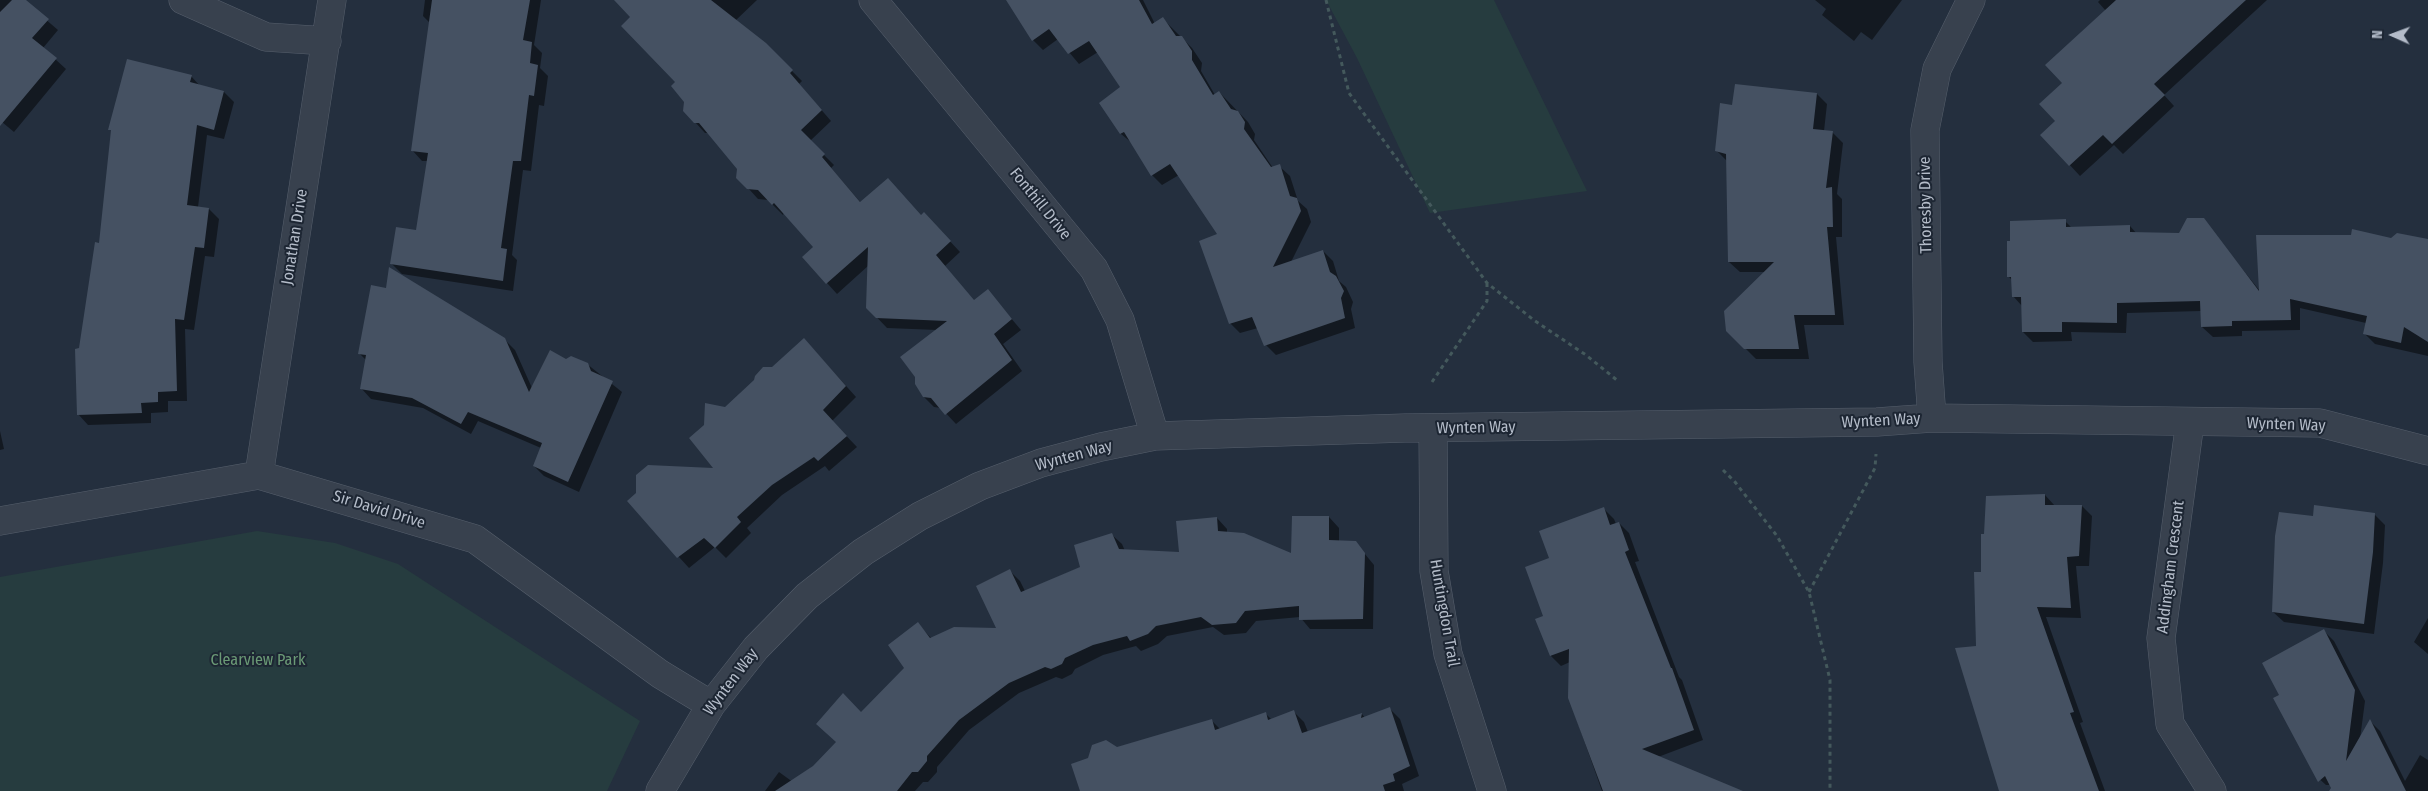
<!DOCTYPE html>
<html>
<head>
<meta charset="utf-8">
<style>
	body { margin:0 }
	#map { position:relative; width:2428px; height:791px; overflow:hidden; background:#242f3e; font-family:"Fira Sans Condensed",sans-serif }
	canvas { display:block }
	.north { position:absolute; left:2368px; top:10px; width:50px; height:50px; -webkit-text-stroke:4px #1d2633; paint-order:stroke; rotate:272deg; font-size:14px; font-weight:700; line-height:20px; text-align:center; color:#b4bcc9 }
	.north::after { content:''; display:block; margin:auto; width:18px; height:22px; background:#b4bcc9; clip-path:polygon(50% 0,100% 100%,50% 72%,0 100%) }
</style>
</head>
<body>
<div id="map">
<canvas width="2428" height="791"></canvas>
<div class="north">N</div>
</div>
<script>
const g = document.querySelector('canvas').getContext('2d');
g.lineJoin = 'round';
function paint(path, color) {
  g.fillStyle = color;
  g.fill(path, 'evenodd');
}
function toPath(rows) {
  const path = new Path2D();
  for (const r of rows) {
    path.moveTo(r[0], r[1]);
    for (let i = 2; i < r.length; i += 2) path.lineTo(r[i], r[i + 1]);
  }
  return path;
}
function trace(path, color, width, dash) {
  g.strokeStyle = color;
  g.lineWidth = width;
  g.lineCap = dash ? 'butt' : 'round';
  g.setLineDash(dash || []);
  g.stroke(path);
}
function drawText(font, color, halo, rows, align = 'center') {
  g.font = font + ' "Fira Sans Condensed",sans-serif';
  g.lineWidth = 4;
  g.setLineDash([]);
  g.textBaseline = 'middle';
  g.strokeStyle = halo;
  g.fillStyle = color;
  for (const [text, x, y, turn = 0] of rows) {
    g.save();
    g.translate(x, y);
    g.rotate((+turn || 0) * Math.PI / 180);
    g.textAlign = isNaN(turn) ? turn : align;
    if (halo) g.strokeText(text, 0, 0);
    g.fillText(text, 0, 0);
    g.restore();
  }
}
paint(toPath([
	[1326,0,1494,0,1587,191,1430,213,1357,58],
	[257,531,335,543,398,564,640,721,607,791,0,791,0,577]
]), '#263c3f');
paint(toPath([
	[0,0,23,0,58,30,43,48,66,69,14,132,2,122,0,124],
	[425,0,541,0,534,45,542,53,540,68,548,76,544,106,539,105,531,171,523,170,512,255,517,260,513,291,402,274,391,263,417,232,428,161,422,161,412,150,430,23,423,16],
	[631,0,757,0,735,21,765,44,802,81,799,84,831,121,810,141,834,165,831,168,861,203,921,216,934,224,960,252,945,266,974,301,988,291,1021,330,1003,344,1022,371,956,424,941,408,934,407,924,397,937,330,887,328,867,307,868,266,837,294,827,283,804,257,815,247,784,213,783,215,768,200,758,199,748,188,738,168,708,133,705,133,695,122,677,82,631,17],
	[1014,0,1143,0,1155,24,1163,19,1192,48,1202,63,1201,71,1215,95,1219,92,1248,122,1255,134,1254,140,1273,168,1279,166,1290,176,1298,201,1307,209,1311,222,1291,262,1323,251,1333,261,1339,281,1346,287,1353,302,1351,309,1355,328,1276,355,1266,345,1258,328,1240,333,1230,323,1219,235,1179,175,1162,185,1152,175,1132,143,1121,134,1101,104,1121,88,1098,52,1079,64,1058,39,1043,50,1033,40],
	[1815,0,1902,0,1872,40,1861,32,1854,41,1822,15,1826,9],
	[2100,0,2267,0,2164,95,2174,106,2123,154,2114,145,2080,176,2042,135,2056,121,2063,83,2106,11,2098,2],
	[191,76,200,86,224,92,234,102,224,139,207,135,198,207,209,209,219,219,214,257,205,256,194,330,185,329,187,401,168,401,168,412,151,413,151,423,88,425,78,414,80,350,100,244,112,131,110,129],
	[1817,94,1827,104,1824,131,1832,132,1843,143,1837,194,1842,199,1842,237,1836,237,1844,325,1804,325,1809,359,1756,359,1727,330,1765,272,1740,272,1729,262,1728,162,1717,151,1733,106],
	[2203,220,2260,291,2428,253,2428,356,2375,344,2364,333,2366,323,2300,308,2300,330,2242,331,2242,336,2213,337,2202,327,2201,311,2127,313,2126,333,2071,332,2072,341,2033,342,2023,332,2022,306,2013,296,2012,280,2008,276,2065,221,2072,228,2130,226,2137,234,2180,234],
	[504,339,515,350,532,388,566,360,587,364,622,392,579,492,544,476,534,466,541,448,478,421,471,434,423,408,371,399,361,388,366,360,359,353],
	[814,350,856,397,832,421,857,447,829,471,825,466,782,495,747,528,751,533,726,558,715,547,689,568,628,501,715,469,725,409,772,369],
	[0,431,4,449,0,450],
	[2045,495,2055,506,2082,506,2092,516,2089,566,2076,566,2081,618,2046,617,2083,722,2080,723,2105,791,2000,791,1978,647,1983,573],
	[1604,509,1614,519,1616,524,1619,523,1629,533,1639,561,1635,562,1679,677,1682,680,1703,740,1658,757,1716,791,1602,791,1569,698,1570,662,1561,666,1551,656,1545,617,1551,559],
	[2375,515,2385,525,2383,563,2374,634,2284,622,2273,612],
	[1329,517,1339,528,1339,541,1355,542,1374,565,1373,629,1310,629,1300,617,1256,621,1246,633,1224,635,1213,627,1167,636,1158,644,1141,651,1136,646,1103,655,1075,669,1072,674,1062,679,1056,677,1019,693,969,730,937,767,937,772,928,782,923,782,915,791,765,791,779,772,797,785,906,668,917,623,932,639,998,630,1010,571,1020,581,1025,591,1081,567,1111,534,1122,544,1125,551,1181,553,1217,518,1227,529,1227,533,1292,555],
	[2428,618,2428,654,2414,642],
	[2324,631,2334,641,2365,701,2360,739,2370,721,2380,731,2405,781,2420,755,2428,760,2428,791,2334,791,2331,785,2326,785,2315,775,2281,695],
	[1390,709,1400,719,1419,776,1402,784,1404,791,1082,791,1117,748,1212,721,1220,729,1265,713,1272,720,1294,712,1304,722,1308,732,1362,714,1365,718]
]), '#0007');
paint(toPath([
	[12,0,26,0,49,19,32,38,57,58,0,126,0,12],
	[432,0,530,0,523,40,532,42,530,63,538,65,534,96,529,95,521,161,513,161,501,248,507,249,503,281,390,264,396,227,416,230,428,153,411,151],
	[614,0,711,0,766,43,793,70,790,73,822,110,801,130,825,154,822,157,860,202,888,178,921,215,924,212,951,241,936,255,974,300,988,289,1012,319,994,334,1012,360,945,415,931,398,923,397,915,384,915,377,900,357,947,321,876,318,866,308,868,247,826,284,802,257,813,247,774,203,772,205,758,190,747,189,736,178,737,169,699,123,694,123,683,111,684,102,671,86,675,82,621,26,630,17],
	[1006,0,1139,0,1152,24,1163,17,1176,36,1182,36,1192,51,1192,60,1213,95,1219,91,1231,109,1238,111,1245,122,1244,129,1271,167,1280,164,1290,196,1297,198,1301,211,1273,267,1323,250,1330,272,1336,276,1344,291,1341,298,1345,318,1264,346,1252,317,1229,324,1199,241,1217,234,1170,164,1151,176,1124,132,1120,134,1099,103,1120,87,1089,41,1068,54,1049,29,1032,41],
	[2116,0,2246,0,2154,84,2165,95,2112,144,2103,135,2069,166,2040,135,2055,121,2039,104,2062,83,2045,65],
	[127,59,192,75,190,82,224,91,214,130,197,125,187,205,209,208,204,248,195,247,184,320,175,319,177,391,158,392,158,402,141,403,142,413,77,415,75,349,79,348,95,242,99,243,111,130,108,130],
	[1735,84,1817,93,1813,129,1833,131,1826,188,1832,187,1833,227,1827,227,1835,315,1794,315,1799,349,1744,349,1726,331,1724,311,1774,262,1728,262,1726,154,1715,151,1720,103,1732,105],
	[2187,218,2204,218,2259,291,2256,235,2351,235,2352,229,2391,238,2397,233,2428,239,2428,342,2404,327,2401,343,2363,334,2367,316,2290,299,2291,320,2232,321,2232,326,2201,327,2200,301,2117,303,2117,323,2062,322,2062,332,2022,332,2021,297,2012,297,2011,277,2007,277,2007,241,2010,241,2010,221,2066,219,2066,227,2130,225,2130,232,2179,233],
	[389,267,505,338,529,392,550,350,566,359,571,356,588,363,591,371,613,381,568,482,533,466,542,443,468,412,461,424,412,398,360,389,366,355,358,354,371,285,386,288],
	[804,338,846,386,823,410,847,436,818,461,814,457,772,485,737,517,741,522,715,548,704,538,677,558,627,501,636,493,636,475,648,465,713,468,689,438,704,425,705,403,725,407,754,380,755,376,763,367,772,367],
	[2045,494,2045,505,2082,505,2079,556,2067,557,2071,608,2037,607,2074,712,2070,713,2099,791,1999,791,1955,648,1976,646,1974,572,1981,572,1981,534,1984,534,1986,496],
	[2314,505,2375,513,2373,552,2364,624,2272,612,2275,536,2279,512,2313,516],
	[1604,507,1610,525,1619,522,1629,550,1625,552,1671,668,1672,668,1694,730,1642,749,1743,791,1603,791,1568,698,1569,649,1550,656,1535,619,1543,616,1525,567,1549,558,1539,531],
	[1292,516,1329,516,1329,540,1356,541,1365,553,1363,619,1299,620,1299,606,1245,611,1236,623,1212,625,1201,617,1156,626,1148,634,1130,641,1127,636,1093,645,1065,658,1062,664,1051,669,1045,667,1009,683,959,720,927,756,927,761,918,772,912,772,897,791,775,791,813,766,836,742,816,724,843,693,861,712,904,668,888,645,918,622,930,638,954,627,996,628,976,586,1010,569,1021,592,1080,567,1074,545,1112,533,1119,549,1179,552,1176,521,1217,517,1218,531,1244,533,1291,553],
	[2324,629,2355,690,2346,761,2370,719,2406,791,2329,791,2331,788,2325,776,2318,782,2273,698,2279,695,2262,663],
	[1390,707,1410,766,1393,774,1395,781,1383,785,1385,791,1080,791,1071,764,1088,758,1092,745,1106,740,1117,747,1212,719,1215,730,1266,712,1268,720,1294,710,1302,733,1362,713,1361,718]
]), '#455162');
const street = toPath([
	[183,0,266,37,327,41],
	[873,0,1094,269,1120,320,1155,436],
	[1932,418,1928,362,1925,130,1937,69,1971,0],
	[2190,422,2161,638,2170,724,2212,791],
	[1433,428,1434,571,1448,654,1492,791],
	[259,475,332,0],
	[0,521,259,475,475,539,660,674,711,705],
	[660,791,711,705,756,648,807,596,863,552,920,516,980,486,1041,463,1101,447,1155,436,1405,428,1877,422,1932,418,2320,423,2428,451]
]);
trace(street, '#565f6c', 29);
trace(toPath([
	[1326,0,1349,93,1487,283,1535,321,1586,355,1618,381],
	[1432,382,1487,301,1487,283],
	[1723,470,1735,482,1777,536,1809,592,1830,680,1830,791],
	[1809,592,1875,468,1876,454]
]), '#44595c', 3, [4, 4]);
trace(street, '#38414e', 28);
drawText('16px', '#b4bcc9', '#1d2633', [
	["Fonthill Drive",1040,204,51],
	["Thoresby Drive",1926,205,-91],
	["Jonathan Drive",295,237,-81],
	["Wynten Way",1881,421,-3],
	["Wynten Way",2286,425,2],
	["Wynten Way",1476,428,-1],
	["Wynten Way",1074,456,-15],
	["Sir David Drive",379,510,17],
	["Addingham Crescent",2171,567,-83],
	["Huntingdon Trail",1444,613,80],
	["Wynten Way",731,682,-53]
]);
drawText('16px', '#6b9a76', '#1d2633', [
	["Clearview Park",258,661]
]);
</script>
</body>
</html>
